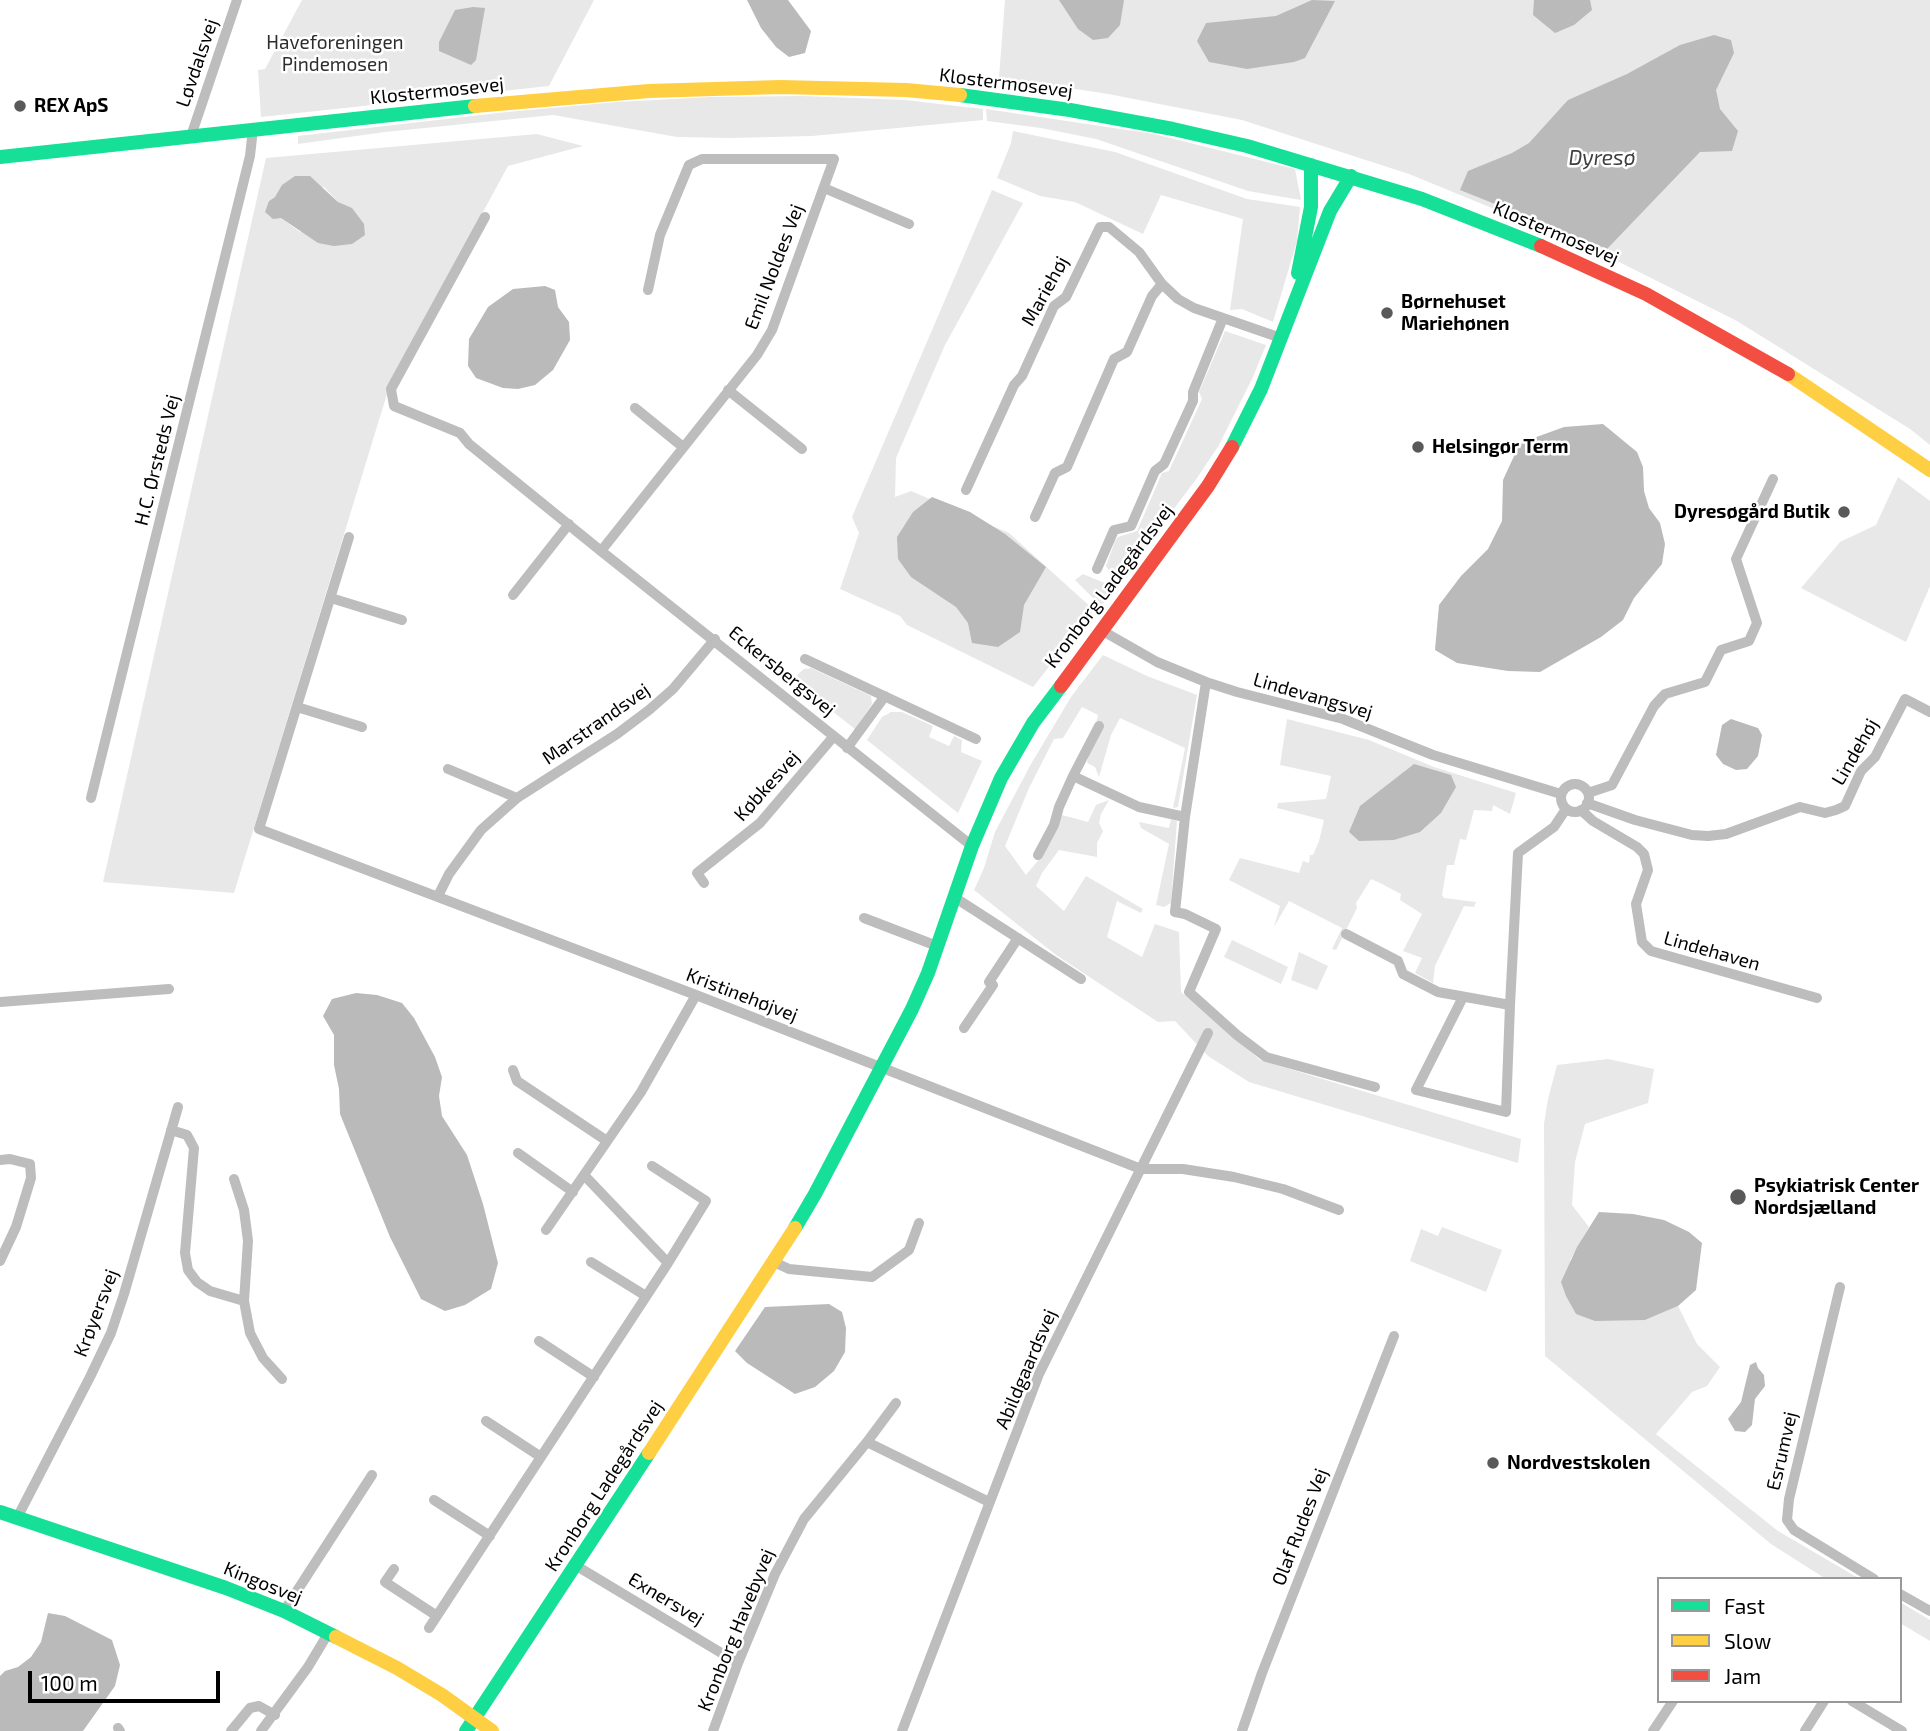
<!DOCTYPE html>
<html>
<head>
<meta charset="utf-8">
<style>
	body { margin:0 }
	#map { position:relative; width:1930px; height:1731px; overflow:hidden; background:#fff; font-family:"Exo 2",sans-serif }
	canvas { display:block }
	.legend { position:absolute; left:1657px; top:1577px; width:245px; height:126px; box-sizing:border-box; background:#fff; border:2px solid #999; margin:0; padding:9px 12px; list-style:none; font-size:21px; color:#000 }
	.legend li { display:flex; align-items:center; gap:14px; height:35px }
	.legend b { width:35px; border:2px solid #999 }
	.scale { position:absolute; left:28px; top:1671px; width:192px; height:32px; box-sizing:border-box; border:4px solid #000; border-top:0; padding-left:9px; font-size:21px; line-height:24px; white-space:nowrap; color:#000; -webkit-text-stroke:5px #fff; paint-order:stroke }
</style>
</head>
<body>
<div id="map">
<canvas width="1930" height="1731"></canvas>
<ul class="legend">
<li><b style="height:9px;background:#16e098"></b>Fast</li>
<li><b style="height:9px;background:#ffcf43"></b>Slow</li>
<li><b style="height:9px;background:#f24e42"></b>Jam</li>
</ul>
<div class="scale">100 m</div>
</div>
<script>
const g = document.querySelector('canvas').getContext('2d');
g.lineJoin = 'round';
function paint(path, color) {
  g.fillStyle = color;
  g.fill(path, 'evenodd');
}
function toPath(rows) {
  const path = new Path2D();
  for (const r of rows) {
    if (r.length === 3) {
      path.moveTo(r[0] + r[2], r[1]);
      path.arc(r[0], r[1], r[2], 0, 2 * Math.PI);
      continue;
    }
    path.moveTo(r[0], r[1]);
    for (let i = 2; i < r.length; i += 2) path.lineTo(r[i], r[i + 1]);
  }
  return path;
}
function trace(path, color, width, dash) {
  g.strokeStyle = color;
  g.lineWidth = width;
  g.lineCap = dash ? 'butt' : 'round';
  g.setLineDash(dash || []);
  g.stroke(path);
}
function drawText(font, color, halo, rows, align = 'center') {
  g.font = font + ' "Exo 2",sans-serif';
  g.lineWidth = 5;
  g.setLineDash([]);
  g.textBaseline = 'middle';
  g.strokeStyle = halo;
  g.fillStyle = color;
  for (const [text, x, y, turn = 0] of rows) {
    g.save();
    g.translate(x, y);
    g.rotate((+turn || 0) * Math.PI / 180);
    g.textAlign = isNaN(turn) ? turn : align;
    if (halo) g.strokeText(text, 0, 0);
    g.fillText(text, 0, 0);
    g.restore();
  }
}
paint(toPath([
	[302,0,594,0,549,86,261,117,258,70,265,69],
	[1005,0,1930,0,1930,445,1910,429,1737,321,1599,252,1409,174,1242,120,1108,94,999,77],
	[802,96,905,100,983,109,983,120,812,136,731,138,677,137,553,115,385,132,298,144,298,136,507,112,617,102,711,97],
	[986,109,1154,134,1295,169,1301,200,1248,191,1096,139,1041,128,987,121],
	[1013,131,1115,152,1247,199,1300,207,1297,241,1273,322,1242,309,1230,310,1243,219,1161,195,1143,234,1075,202,1040,196,997,178,1011,143],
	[537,134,583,146,508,166,391,381,234,893,103,882,266,158],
	[324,187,338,202,352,209,300,232,281,218,269,201,275,197],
	[992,190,1023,203,945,345,896,458,895,497,911,491,1009,533,1094,610,1033,687,907,625,900,616,840,589,859,533,852,517],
	[1225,331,1266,345,1252,379,1219,445,1197,478,1101,606,1075,580,1083,574,1107,584,1111,573,1106,566,1115,541,1118,537,1137,531,1162,473,1169,471,1202,399,1199,392],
	[1898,477,1930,501,1930,586,1906,642,1801,588,1840,542,1876,525],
	[1103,655,1147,676,1197,695,1178,807,1173,808,1185,748,1120,718,1111,735,1099,777,1095,767,1087,763,1098,715,1082,707,1063,738,1054,739,1029,788,1005,846,1026,875,1042,856,1062,815,1088,822,1096,805,1109,800,1101,814,1099,823,1103,831,1097,843,1097,857,1059,850,1042,873,1036,886,1064,911,1086,876,1143,909,1141,913,1117,901,1107,937,1142,957,1155,924,1179,932,1181,992,1260,1060,1521,1139,1518,1163,1249,1082,1208,1056,1175,1021,1158,1022,1056,955,974,890,984,868,995,832,1031,764,1071,697],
	[811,668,871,696,872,704,855,729,795,682,798,674,804,669],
	[891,712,902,712,933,726,929,737,949,746,954,736,962,740,961,752,982,761,958,813,867,740,882,717],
	[1287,719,1369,740,1434,767,1516,793,1510,814,1493,805,1492,811,1474,810,1466,840,1460,839,1454,865,1447,865,1442,895,1444,898,1476,902,1474,907,1464,906,1435,966,1433,983,1415,973,1422,958,1403,951,1422,914,1400,900,1401,894,1380,883,1371,879,1356,903,1357,908,1336,950,1332,949,1342,928,1289,901,1274,927,1280,906,1229,880,1240,858,1299,873,1303,861,1309,863,1310,855,1313,855,1319,841,1324,820,1277,808,1278,803,1326,799,1331,776,1280,765],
	[1171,819,1177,821,1171,903,1164,907,1156,905,1169,844,1141,828,1139,822,1169,828],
	[1232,940,1288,967,1281,984,1224,957],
	[1299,952,1328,966,1317,990,1291,980],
	[1608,1059,1654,1069,1648,1103,1585,1124,1575,1162,1572,1205,1589,1227,1570,1260,1645,1320,1678,1306,1697,1344,1720,1367,1707,1386,1692,1392,1656,1434,1778,1531,1860,1579,1826,1579,1771,1544,1545,1356,1544,1124,1548,1099,1557,1065],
	[1442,1227,1502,1250,1486,1292,1410,1261,1421,1229,1438,1236],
	[1900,1602,1930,1620,1930,1641,1900,1623]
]), '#e8e8e8');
paint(toPath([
	[747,0,788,0,811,31,805,53,789,57,776,47,761,28],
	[1059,0,1124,0,1120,25,1108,38,1093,40,1078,29],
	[1312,0,1335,1,1305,58,1294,62,1247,69,1209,62,1197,41,1206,23,1276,16],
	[1534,0,1590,0,1592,10,1574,25,1555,33,1533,15],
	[473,7,485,8,476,60,471,65,439,51,439,42,455,10],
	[1714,35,1731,40,1734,53,1716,90,1720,109,1738,131,1732,151,1700,152,1607,249,1460,190,1468,171,1512,153,1529,143,1568,100,1627,74,1680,45],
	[295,176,310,176,338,202,352,208,364,224,365,235,352,244,334,246,318,243,281,218,273,219,265,212,269,201,275,197,282,185],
	[545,286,555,290,558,307,569,322,570,340,553,370,535,385,518,389,503,388,476,378,468,366,469,339,488,307,513,289],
	[1603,424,1637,452,1643,467,1644,491,1649,508,1660,523,1665,544,1662,564,1634,598,1623,620,1601,637,1540,672,1508,671,1457,663,1435,650,1439,605,1461,576,1488,549,1502,521,1503,480,1520,443,1564,427],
	[932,497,970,512,1005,534,1046,567,1024,605,1020,632,998,647,972,643,968,623,956,607,911,577,898,559,897,537,913,512],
	[1731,719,1758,728,1762,735,1758,756,1747,769,1736,770,1723,764,1716,755,1722,725],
	[1414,764,1451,775,1456,787,1441,813,1420,832,1394,840,1359,841,1349,832,1360,806],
	[356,993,377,995,402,1003,414,1018,435,1057,442,1077,439,1096,442,1116,467,1155,483,1204,498,1263,491,1289,465,1305,445,1311,421,1299,390,1237,340,1114,339,1089,334,1065,334,1035,323,1016,332,999],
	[1599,1212,1633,1214,1664,1220,1689,1232,1702,1243,1696,1290,1678,1306,1645,1320,1595,1321,1576,1314,1566,1296,1561,1282,1577,1247],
	[829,1304,842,1312,846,1328,845,1352,834,1371,815,1387,795,1394,747,1363,735,1351,765,1307],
	[1756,1362,1758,1368,1764,1375,1765,1386,1755,1399,1752,1425,1745,1432,1735,1431,1728,1419,1741,1402,1750,1365],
	[48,1613,65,1616,112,1640,120,1665,115,1686,83,1731,0,1731,0,1676,5,1671,18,1667,31,1657,41,1642]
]), '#bababa');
trace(toPath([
	[191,136,237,0],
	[824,188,909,224],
	[485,217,391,389,394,406,460,433,469,444,601,551,972,846],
	[728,390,802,449],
	[635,408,683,447],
	[966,490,1014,385,1022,376,1054,306,1066,297,1100,227,1109,227,1139,252,1162,284,1178,299,1194,308,1281,338],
	[1035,517,1055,473,1067,467,1114,359,1127,352,1152,296,1162,284],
	[349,537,259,829,696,995,1141,1169,1183,1169,1234,1177,1283,1189,1339,1210],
	[601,551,757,355,772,330,834,159,702,159,689,165,660,235,648,290],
	[1097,569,1114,530,1131,526,1155,471,1164,464,1193,401,1193,392,1223,318],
	[513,595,569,524],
	[331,598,402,620],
	[1101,630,1157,662,1206,682,1237,692,1343,719,1433,755,1561,794],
	[805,659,976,739],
	[1206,682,1185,817,1175,912,1185,914,1216,929,1189,992,1237,1035,1266,1057,1375,1087],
	[297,707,362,727],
	[847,748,885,696],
	[448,769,517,798],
	[1073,776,1139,807,1185,817],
	[1575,798,14],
	[1588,793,1612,785,1654,706,1665,694,1705,682,1721,650,1749,641,1757,623,1736,559,1773,479],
	[91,798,250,156,253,129],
	[1587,803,1635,820,1692,835,1708,836,1726,834,1800,807,1825,813,1836,810,1845,806,1861,771,1875,757,1905,699,1930,712],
	[1581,810,1593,821,1637,847,1644,854,1648,870,1636,904,1642,942,1651,951,1817,998],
	[1038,855,1054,825,1059,807,1073,776,1099,726],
	[704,883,697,873,760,823,834,736],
	[438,896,449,874,481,830,517,798,617,734,649,710,673,689,715,639],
	[954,897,1081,979],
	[864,918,937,946],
	[1346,934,1398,961,1403,974,1438,992,1510,1005,1518,853,1554,827,1566,809],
	[1463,997,1416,1090,1506,1112,1510,1005],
	[0,1002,169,989],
	[964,1028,993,985,989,982,1018,938],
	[513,1070,517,1081,607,1141],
	[171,1130,187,1135,194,1148,185,1253,188,1270,197,1282,210,1291,244,1301],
	[518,1153,573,1192],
	[0,1160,10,1159,30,1164,31,1178,16,1227,0,1261],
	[652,1166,706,1201,668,1263],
	[234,1179,244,1210,248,1241,244,1301,250,1333,263,1358,282,1379],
	[546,1230,641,1092,696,995],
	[591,1262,646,1296],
	[774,1262,789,1269,872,1277,909,1250,919,1223],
	[1840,1287,1789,1499,1787,1520,1794,1530,1874,1579],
	[539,1341,594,1377],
	[486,1421,541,1457],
	[867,1442,896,1403],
	[434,1500,490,1536],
	[17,1518,90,1377,111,1333,124,1294,178,1107],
	[575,1565,738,1663],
	[394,1569,385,1582,437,1616],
	[1900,1594,1930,1611],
	[284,1611,372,1475],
	[429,1628,668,1263,584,1175],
	[1852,1701,1902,1731],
	[118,1728,120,1731],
	[231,1731,250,1708,259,1706,275,1715],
	[261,1731,308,1667,329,1632],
	[713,1731,738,1663,775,1574,804,1519,867,1442,989,1502],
	[902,1731,1039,1374,1208,1033],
	[1242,1731,1262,1673,1394,1336],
	[1653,1731,1673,1701],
	[1805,1731,1824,1701]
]), '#bdbdbd', 10);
trace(toPath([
	[960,95,1070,110,1173,129,1247,146,1422,199,1541,246],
	[0,157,475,106],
	[1298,273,1311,207,1311,165],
	[1232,447,1261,389,1330,211,1351,176],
	[795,1228,815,1194,912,1009,928,973,972,846,1001,778,1033,723,1061,686],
	[0,1512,226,1588,284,1611,336,1637],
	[466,1731,649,1453]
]), '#16e098', 14);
trace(toPath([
	[475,106,649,91,780,87,906,90,960,95],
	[1788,374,1930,470],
	[649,1453,795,1228],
	[336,1637,397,1668,442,1695,492,1731]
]), '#ffcf43', 14);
trace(toPath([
	[1541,246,1646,294,1788,374],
	[1061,686,1208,486,1232,447]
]), '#f24e42', 14);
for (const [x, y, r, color] of [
	[20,106,7,"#595959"],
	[1387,313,7,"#595959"],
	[1418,447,7,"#595959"],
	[1844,512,7,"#595959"],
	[1738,1197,9,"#595959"],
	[1493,1463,7,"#595959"]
]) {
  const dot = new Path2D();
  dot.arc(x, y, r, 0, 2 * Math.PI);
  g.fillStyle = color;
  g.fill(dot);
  trace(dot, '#fff', 2.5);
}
drawText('19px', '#2d2d2d', '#fff', [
	["Haveforeningen",335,43],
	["Pindemosen",335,65]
]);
drawText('19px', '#000', '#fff', [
	["Løvdalsvej",197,63,-71],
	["Klostermosevej",1006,83,7],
	["Klostermosevej",437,91,-6],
	["Klostermosevej",1556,233,23],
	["Emil Noldes Vej",774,267,-69],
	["Mariehøj",1045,291,-61],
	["H.C. Ørsteds Vej",157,460,-76],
	["Kronborg Ladegårdsvej",1109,586,-53],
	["Eckersbergsvej",782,671,39],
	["Lindevangsvej",1313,696,16],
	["Marstrandsvej",596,724,-35],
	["Lindehøj",1855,752,-60],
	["Købkesvej",767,786,-48],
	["Lindehaven",1712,951,16],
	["Kristinehøjvej",742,995,21],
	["Krøyersvej",96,1313,-69],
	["Abildgaardsvej",1026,1369,-67],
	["Esrumvej",1782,1451,-77],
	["Kronborg Ladegårdsvej",604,1486,-57],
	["Olaf Rudes Vej",1300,1527,-69],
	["Kingosvej",263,1583,22],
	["Exnersvej",666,1599,31],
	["Kronborg Havebyvej",736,1630,-68]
]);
drawText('bold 19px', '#000', '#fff', [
	["REX ApS",34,106],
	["Børnehuset",1401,302],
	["Mariehønen",1401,324],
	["Helsingør Term",1432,447],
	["Dyresøgård Butik",1830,512,"right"],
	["Psykiatrisk Center",1754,1186],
	["Nordsjælland",1754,1208],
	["Nordvestskolen",1507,1463]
], 'left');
drawText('italic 21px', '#3e3e3e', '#fff', [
	["Dyresø",1602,158]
]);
</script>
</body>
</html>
